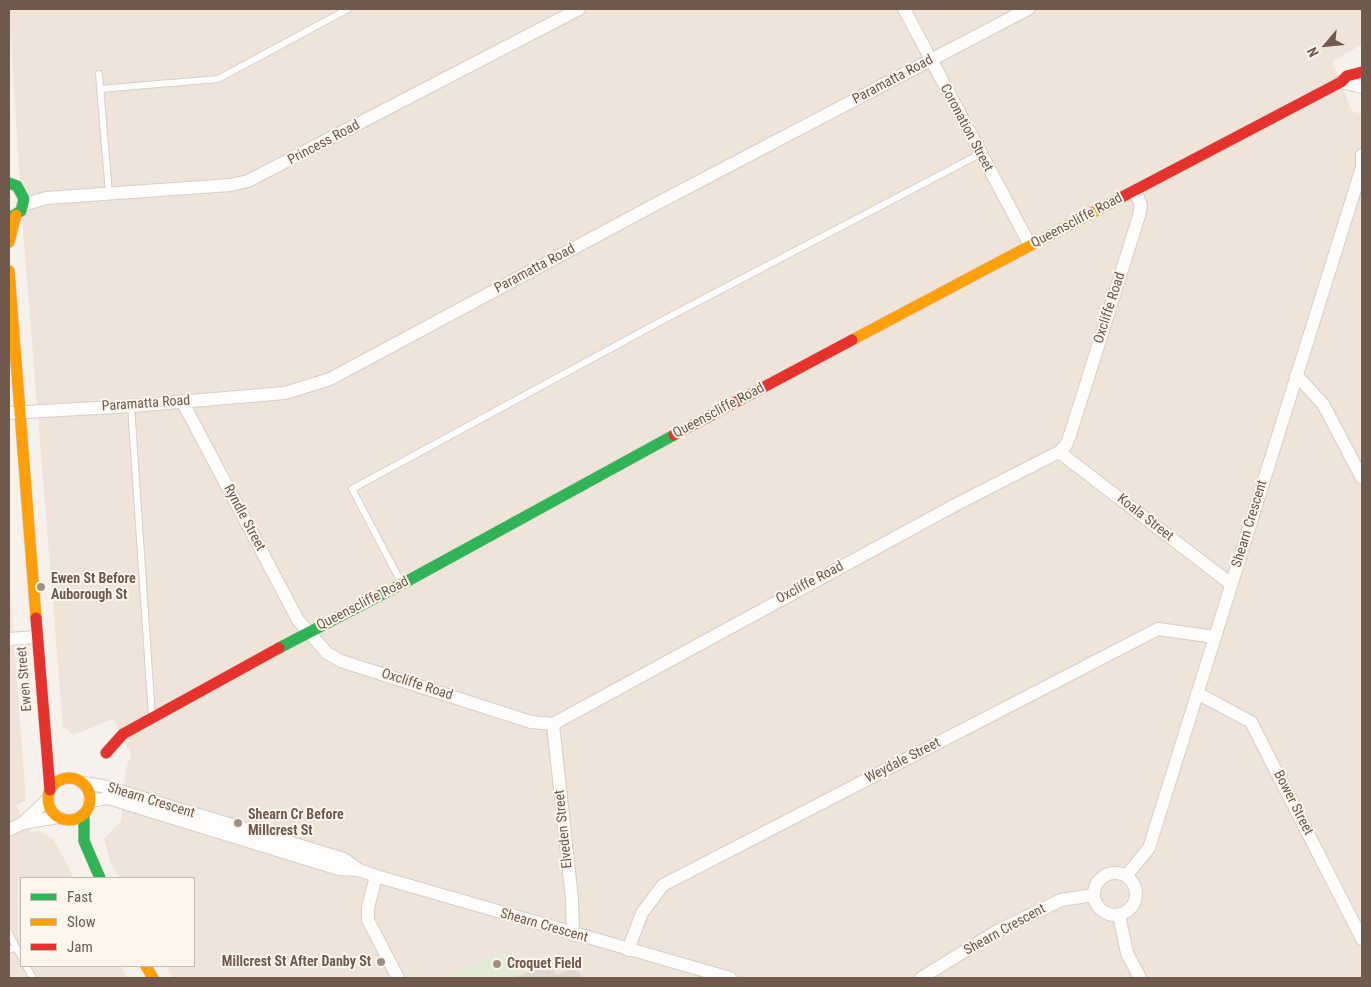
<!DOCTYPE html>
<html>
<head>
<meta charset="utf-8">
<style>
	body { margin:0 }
	#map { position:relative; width:1371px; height:987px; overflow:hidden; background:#f6f1ea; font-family:"Roboto Condensed",sans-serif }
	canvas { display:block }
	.frame { position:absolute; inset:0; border:10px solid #705a4e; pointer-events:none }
	.legend { position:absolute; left:20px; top:877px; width:175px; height:90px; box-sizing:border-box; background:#fdf6ec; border:1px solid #c5b8ad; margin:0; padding:6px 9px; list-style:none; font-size:15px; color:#705a4e }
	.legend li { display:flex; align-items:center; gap:10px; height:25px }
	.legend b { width:25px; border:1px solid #c5b8ad }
	.north { position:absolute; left:1301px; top:20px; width:50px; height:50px; -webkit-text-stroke:4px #fdf6ec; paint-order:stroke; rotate:242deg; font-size:14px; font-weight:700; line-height:20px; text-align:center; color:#705a4e }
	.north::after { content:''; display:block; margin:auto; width:18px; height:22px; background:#705a4e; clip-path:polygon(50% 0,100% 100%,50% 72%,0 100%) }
</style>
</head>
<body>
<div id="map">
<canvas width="1371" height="987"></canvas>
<div class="frame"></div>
<ul class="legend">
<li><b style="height:6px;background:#30b455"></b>Fast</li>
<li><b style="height:6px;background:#ff9f0a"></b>Slow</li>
<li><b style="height:6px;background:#e5322d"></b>Jam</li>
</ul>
<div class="north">N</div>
</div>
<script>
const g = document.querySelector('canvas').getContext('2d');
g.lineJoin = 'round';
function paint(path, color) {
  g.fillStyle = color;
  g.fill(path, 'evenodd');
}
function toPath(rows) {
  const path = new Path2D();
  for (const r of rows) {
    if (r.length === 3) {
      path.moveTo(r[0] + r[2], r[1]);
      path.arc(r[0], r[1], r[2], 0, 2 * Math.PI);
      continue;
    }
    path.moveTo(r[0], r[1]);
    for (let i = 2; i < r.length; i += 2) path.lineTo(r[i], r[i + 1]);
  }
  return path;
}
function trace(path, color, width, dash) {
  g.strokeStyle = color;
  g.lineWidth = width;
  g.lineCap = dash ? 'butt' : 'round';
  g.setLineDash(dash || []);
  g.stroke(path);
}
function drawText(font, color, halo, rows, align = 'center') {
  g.font = font + ' "Roboto Condensed",sans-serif';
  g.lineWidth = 4;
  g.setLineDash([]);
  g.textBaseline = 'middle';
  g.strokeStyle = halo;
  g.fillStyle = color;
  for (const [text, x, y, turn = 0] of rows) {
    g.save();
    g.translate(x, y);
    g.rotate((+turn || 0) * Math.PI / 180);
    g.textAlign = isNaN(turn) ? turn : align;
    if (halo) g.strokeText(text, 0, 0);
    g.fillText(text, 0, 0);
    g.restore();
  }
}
paint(toPath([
	[9,9,1362,9,1362,44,1332,62,1352,111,1362,114,1362,978,173,978,166,966,194,966,194,878,119,878,110,861,104,839,121,821,126,770,131,754,113,719,74,735,63,727,23,231],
	[9,576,26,800,16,805,31,832,40,831,54,840,74,878,21,878,21,966,121,966,128,978,9,978]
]), '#eee4d9');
paint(toPath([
	[509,949,521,978,448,978]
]), '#e3ebd6');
const building = toPath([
	[550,963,556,976,576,967,581,978,516,978,550,963]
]);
paint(building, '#dfd7d0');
trace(building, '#ded5cd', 1);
const lane = toPath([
	[99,74,109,194],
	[100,89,218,79,348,9],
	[131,406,152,717],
	[402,584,352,489,665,319,980,154],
	[9,933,21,957],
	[9,950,16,947],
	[26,966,33,978]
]);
const street = toPath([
	[904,9,1030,245],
	[1341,82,1362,87],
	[23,205,46,198,231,185,248,181,579,9],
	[1296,375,1323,404,1362,478],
	[182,401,298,620,327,653,341,661,531,722,553,724,957,504,1059,452,1066,445,1070,435,1139,216,1141,205,1135,191],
	[9,413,131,406,285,393,330,379,656,204,1028,9],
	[1059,452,1231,584],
	[9,639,36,637],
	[1197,693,1251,722,1362,939],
	[553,724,572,899,573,935],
	[83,783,103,786,344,859,359,870,376,876,730,978],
	[90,801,108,798,339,869,359,870],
	[23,823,58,817],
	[9,830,23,823,48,799],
	[1115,894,21],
	[376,876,368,908,368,920,398,978],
	[1126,876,1149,848,1362,167,1362,155],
	[1119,915,1127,953,1140,978],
	[628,950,642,913,663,885,1158,629,1215,637],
	[921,978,994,933,1061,900,1094,895]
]);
const fast = toPath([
	[9,183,17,186,24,199,21,211,9,218],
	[279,648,402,584,674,435],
	[84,814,84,841,100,878]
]);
const slow = toPath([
	[9,242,16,215],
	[9,271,36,618],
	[852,340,1122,197],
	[69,799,21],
	[146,966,153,978]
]);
const jam = toPath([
	[1122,197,1341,82,1347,76,1362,72],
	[674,435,852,340],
	[36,618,50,790],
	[106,753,123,734,279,648]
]);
trace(lane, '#d5cec9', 8);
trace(street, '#d5cec9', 14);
trace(fast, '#d5cec7', 12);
trace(slow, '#d5cec7', 12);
trace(jam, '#d5cec7', 12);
trace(lane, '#fefdfc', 6);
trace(street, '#fefdfc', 12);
trace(fast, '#30b455', 11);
trace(slow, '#ff9f0a', 11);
trace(jam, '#e5322d', 11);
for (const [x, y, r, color] of [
	[41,587,5,"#9f8f85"],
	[238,823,5,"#9f8f85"],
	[381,962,5,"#9f8f85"],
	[497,964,5,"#9f8f85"]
]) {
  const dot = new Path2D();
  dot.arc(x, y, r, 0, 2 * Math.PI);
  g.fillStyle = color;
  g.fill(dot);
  trace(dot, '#fdf6ec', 2);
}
drawText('14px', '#705a4e', '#fdf6ec', [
	["Paramatta Road",893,80,-28],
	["Coronation Street",966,128,62],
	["Princess Road",324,143,-28],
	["Queenscliffe Road",1077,221,-28],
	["Paramatta Road",535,269,-28],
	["Oxcliffe Road",1110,308,-72],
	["Paramatta Road",146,404,-4],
	["Queenscliffe Road",719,411,-28],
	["Ryndle Street",244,518,62],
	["Koala Street",1145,518,38],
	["Shearn Crescent",1250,524,-73],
	["Oxcliffe Road",810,583,-28],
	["Queenscliffe Road",363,604,-27],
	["Ewen Street",25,679,-95],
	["Oxcliffe Road",417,685,18],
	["Weydale Street",903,761,-27],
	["Shearn Crescent",151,801,17],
	["Bower Street",1293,803,63],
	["Elveden Street",564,829,-96],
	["Shearn Crescent",544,926,16],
	["Shearn Crescent",1005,930,-29]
]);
drawText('bold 14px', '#705a4e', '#fdf6ec', [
	["Ewen St Before",51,579],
	["Auborough St",51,595],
	["Shearn Cr Before",248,815],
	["Millcrest St",248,831],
	["Millcrest St After Danby St",371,962,"right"],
	["Croquet Field",507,964]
], 'left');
</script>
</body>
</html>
